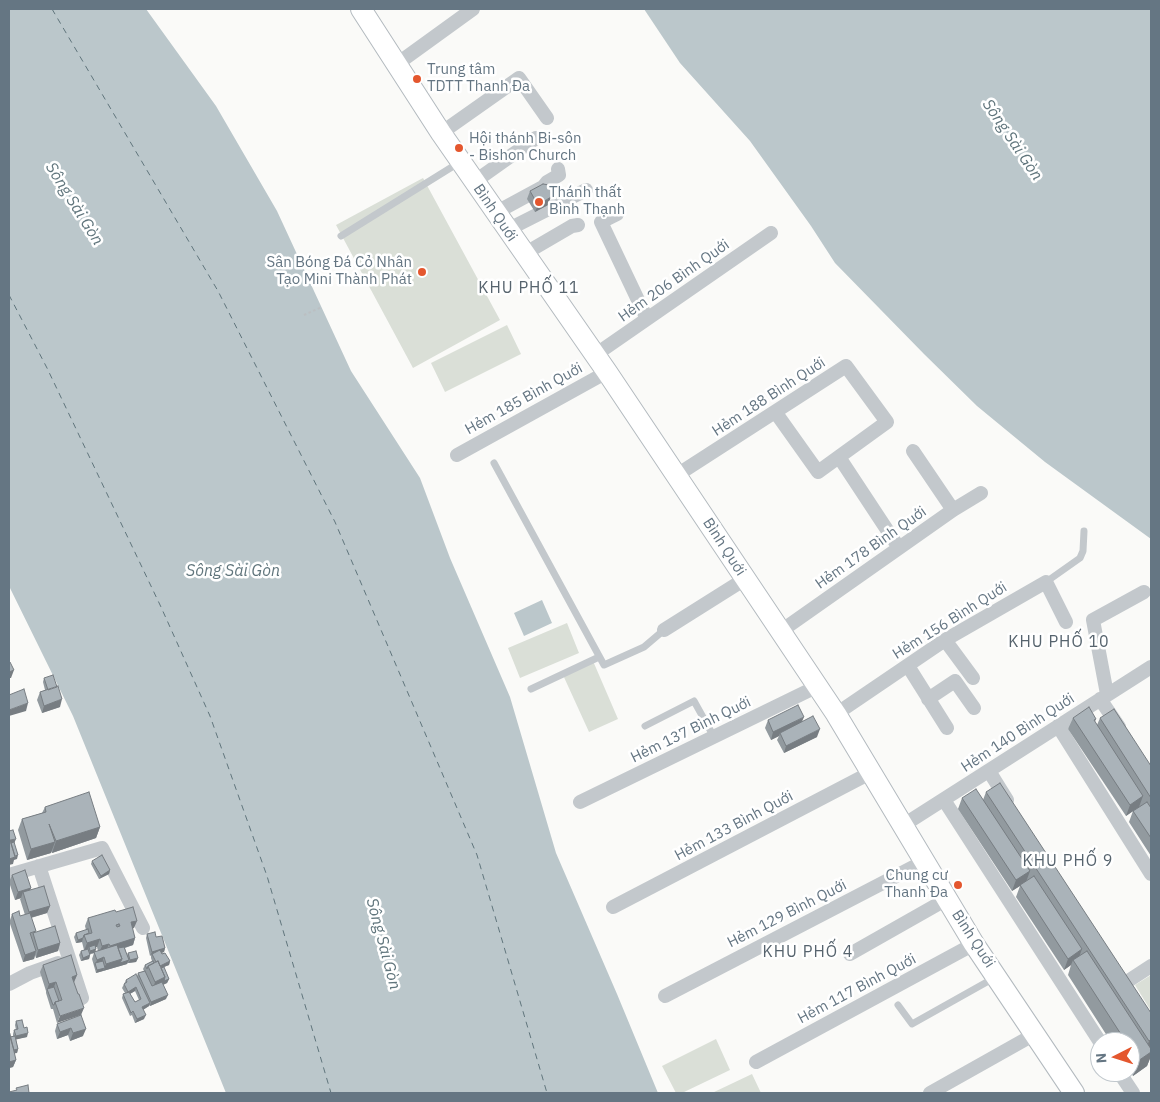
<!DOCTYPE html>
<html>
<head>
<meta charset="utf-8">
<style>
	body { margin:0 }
	#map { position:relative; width:1160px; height:1102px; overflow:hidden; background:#fafaf8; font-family:"IBM Plex Sans",sans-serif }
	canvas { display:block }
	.frame { position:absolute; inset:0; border:10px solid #657683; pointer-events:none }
	.north { position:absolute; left:1090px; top:1032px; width:50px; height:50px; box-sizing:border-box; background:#fff; border:1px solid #c1c8cd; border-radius:50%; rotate:265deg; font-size:14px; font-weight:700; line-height:20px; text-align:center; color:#657683 }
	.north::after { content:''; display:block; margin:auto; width:18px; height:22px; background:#e4572e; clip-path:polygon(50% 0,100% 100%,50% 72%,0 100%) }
</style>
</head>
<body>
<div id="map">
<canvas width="1160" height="1102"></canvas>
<div class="frame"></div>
<div class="north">N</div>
</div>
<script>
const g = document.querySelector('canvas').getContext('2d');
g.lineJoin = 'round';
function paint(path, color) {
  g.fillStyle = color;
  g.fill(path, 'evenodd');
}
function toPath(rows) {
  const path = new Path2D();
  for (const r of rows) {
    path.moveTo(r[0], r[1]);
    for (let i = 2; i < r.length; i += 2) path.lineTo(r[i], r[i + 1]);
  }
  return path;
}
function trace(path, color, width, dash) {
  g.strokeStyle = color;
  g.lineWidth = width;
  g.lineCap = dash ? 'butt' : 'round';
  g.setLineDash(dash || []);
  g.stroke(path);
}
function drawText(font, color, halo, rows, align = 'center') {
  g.font = font + ' "IBM Plex Sans",sans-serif';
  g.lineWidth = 5;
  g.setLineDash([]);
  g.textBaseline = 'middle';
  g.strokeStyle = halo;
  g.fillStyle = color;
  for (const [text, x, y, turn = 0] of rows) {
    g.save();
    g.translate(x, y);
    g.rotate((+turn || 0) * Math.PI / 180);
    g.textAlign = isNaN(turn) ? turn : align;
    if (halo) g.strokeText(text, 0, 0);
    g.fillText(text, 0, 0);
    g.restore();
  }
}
paint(toPath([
	[423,178,500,320,413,368,336,225],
	[507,325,521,354,445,392,431,363],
	[567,623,579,653,520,678,508,648],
	[593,661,618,719,589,732,563,675],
	[1151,975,1151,1011,1135,985],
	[716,1039,730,1070,682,1093,676,1093,662,1066],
	[752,1074,761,1093,712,1093]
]), '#dadfd7');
paint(toPath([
	[9,9,146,9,216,106,277,211,351,371,420,478,450,558,510,697,556,853,617,994,658,1093,226,1093,73,716,9,586],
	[644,9,1151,9,1151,539,1045,462,977,406,924,354,835,263,811,226,750,141,680,63],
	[542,600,552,623,524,636,514,613]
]), '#bbc7cb');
trace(toPath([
	[52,9,218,291,335,522,477,855,547,1093],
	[9,295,47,368,161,607,210,716,267,876,331,1093]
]), '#60757c', 1, [6, 5]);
const secondary = toPath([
	[361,9,441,133,607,372,836,714,974,944,1074,1093]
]);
trace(secondary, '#b3babf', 22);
trace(toPath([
	[304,315,322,307]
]), '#bbbfc2', 2, [2.5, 2.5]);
trace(toPath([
	[341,236,460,162],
	[494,463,604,665,644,647,664,630],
	[1046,582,1080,558,1083,551,1084,531],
	[531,689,599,657],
	[645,726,694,701,714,737],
	[898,1005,912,1024,994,978]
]), '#c3c8cc', 7);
trace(toPath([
	[397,64,473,9],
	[441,133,519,78,547,118],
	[474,182,536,138],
	[495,213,543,187,547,182,559,175,558,169],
	[617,214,601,222,647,319],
	[507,230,586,190],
	[524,254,572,226,578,225],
	[595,355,771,233],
	[913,451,953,510],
	[457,455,607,372],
	[839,457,899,548],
	[677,475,846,366,887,422,818,472,776,413],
	[664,630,745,579],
	[781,631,953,510,981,493],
	[945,640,973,678],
	[908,666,947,728],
	[1107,694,1093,620,1144,592],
	[928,699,955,681,974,708],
	[1100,699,1119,727],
	[836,714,945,640,1046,582,1066,622],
	[1058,726,1151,874],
	[989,771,1007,800],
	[944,800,1100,1042],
	[580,802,816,687],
	[902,826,1151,667],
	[39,866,82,998],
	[9,875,102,848,143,928],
	[613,907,870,773],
	[850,954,947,899],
	[1125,983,1151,966],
	[9,984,30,973,58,963],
	[665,996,925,861],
	[756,1062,974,944],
	[1119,1072,1133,1093],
	[930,1093,1035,1034]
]), '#c3c8cc', 14);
trace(secondary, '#fff', 20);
paint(toPath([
	[530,191,548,205,535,212,527,199],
	[44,678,60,707,42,713,37,700,40,692,45,690,43,682],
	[1073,718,1096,719,1095,722,1097,725,1100,718,1151,766,1151,856,1129,822,1133,811,1126,816,1068,729],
	[768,720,802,722,817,737,784,753,777,740,779,736,771,740,765,728],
	[986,792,1151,1013,1151,1056,1147,1066,1133,1076,1130,1071,1130,1042,1111,1042,1068,975,1071,965,1064,970,1016,897,1020,886,1012,891,958,809,962,798,983,800],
	[45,807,100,827,96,838,52,853,51,851,51,853,27,860,18,830,22,819,42,813],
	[92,861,110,870,109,874,99,879,91,864],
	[12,875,31,888,30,890,50,906,47,913,31,918,36,931,35,933,60,943,58,951,36,958,35,955,34,959,23,962,9,921,9,923,12,914,20,916,25,915,20,899,21,898,15,900,9,882],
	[116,912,134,928,132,928,135,938,133,945,125,948,127,955,128,953,138,958,136,962,128,963,128,962,127,964,96,973,92,959,94,953,90,954,90,955,89,959,81,961,79,955,81,951,84,950,82,942,76,943,74,937,76,933,86,930,85,926,88,918],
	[96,947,97,947,98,951,95,952],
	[147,934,156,937,165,948,164,952,162,953,170,961,169,965,161,968,169,979,167,983,163,985,166,999,150,1006,149,1005,149,1006,143,1010,144,1019,135,1023,132,1015,130,1016,122,998,123,994,125,993,122,988,126,980,137,976,138,973,144,971,143,969,145,965,152,961,151,958,151,955,150,956,146,938],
	[135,991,139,1000,135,1002,130,994],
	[43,965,77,975,57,1023,53,1009,51,1009,46,993,46,991,40,972],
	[81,1015,83,1036,70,1041,68,1035,57,1039,55,1031,57,1024],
	[16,1021,24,1028,27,1037,16,1039,18,1049,17,1053,14,1053,16,1060,13,1067,9,1068,9,1035,10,1037,13,1036,13,1034,14,1030,16,1030,15,1025]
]), '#929a9f');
paint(toPath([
	[551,197,548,205,535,212,538,205],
	[14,670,11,678,9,678,9,672],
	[62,699,60,707,42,713,44,706],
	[28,703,26,711,9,716,9,710],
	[804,717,801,724,780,733,779,736,771,740,773,732],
	[820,729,817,737,784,753,786,746],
	[1143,796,1139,807,1126,816,1130,805],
	[100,827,96,838,52,853,56,841],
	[16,839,13,846,10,847,10,840],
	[55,842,51,853,27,860,31,849],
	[18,855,17,859,14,860,13,864,9,865,9,859],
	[110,870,109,874,99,879,101,876],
	[1030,871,1026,882,1012,891,1016,880],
	[31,888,28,895,23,892,21,898,15,900,18,892],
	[50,906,47,913,26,919,29,912],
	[137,921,134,928,128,930,131,922],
	[83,938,82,942,76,943,78,940],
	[135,938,133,945,107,953,110,946],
	[100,939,97,947,90,949,89,947,88,949,84,951,87,943],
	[60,943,58,951,36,958,38,950],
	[109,944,106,951,99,953,102,946],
	[165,948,164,952,152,955,152,954,150,956,152,952],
	[96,949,95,953,89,954,90,951],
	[1082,949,1078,960,1073,960,1071,965,1064,970,1068,959],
	[36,951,34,959,23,962,25,955],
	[90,955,89,959,81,961,83,958],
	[104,957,101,965,95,963,94,967,97,960],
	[138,958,136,962,128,963,130,960],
	[122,959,129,960,127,964,103,971,106,964],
	[170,961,169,965,156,970,158,967],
	[105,968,103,971,96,973,97,970],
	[77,975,74,982,69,984,72,977],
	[165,977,169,979,167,983,153,989,155,982],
	[56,982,53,989,47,990,49,984],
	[136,987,135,991,126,996,128,992],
	[168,995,166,999,150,1006,151,1002],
	[150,1003,149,1006,141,1011,142,1007],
	[84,1008,81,1015,57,1023,60,1016],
	[146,1015,144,1019,135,1023,137,1019],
	[71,1028,68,1035,57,1039,60,1032],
	[86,1029,83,1036,70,1041,73,1033],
	[28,1033,27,1037,14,1040,16,1036],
	[1151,1039,1151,1051,1144,1055,1149,1041],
	[18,1049,17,1053,11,1054,12,1051],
	[1151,1052,1151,1056,1147,1066,1133,1076,1138,1061],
	[16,1060,13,1067,9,1068,9,1062]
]), '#777d82');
const building = toPath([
	[543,184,549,185,553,191,551,197,538,205,530,191,543,184],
	[9,662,10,662,14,670,9,672,9,662],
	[53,675,57,687,48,690,44,678,53,675],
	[58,686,62,699,44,706,40,692,58,686],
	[24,689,28,703,9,710,9,695,24,689],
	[798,705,804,717,773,732,768,720,798,705],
	[1089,707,1096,719,1094,720,1143,796,1130,805,1073,718,1089,707],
	[1114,709,1151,766,1151,798,1100,718,1114,709],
	[813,716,820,729,786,746,780,733,813,716],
	[1000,783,1151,1013,1151,1039,1149,1041,986,792,1000,783],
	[976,789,1030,871,1016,880,962,798,976,789],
	[89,792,100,827,56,841,49,824,55,842,31,849,22,819,46,812,45,807,89,792],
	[1147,802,1151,808,1151,838,1133,811,1147,802],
	[13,830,16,839,10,840,15,857,9,859,9,831,13,830],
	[14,842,18,855,15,856,11,843,14,842],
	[102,855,110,870,101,876,92,861,102,855],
	[25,870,31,888,18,892,12,875,25,870],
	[1034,876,1082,949,1068,959,1020,885,1034,876],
	[44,886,50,906,29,912,23,892,44,886],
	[133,907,137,921,131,922,135,938,110,946,109,944,102,946,100,939,87,943,84,935,92,933,88,918,115,910,116,912,133,907],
	[119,924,120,926,117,927,116,925,119,924],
	[19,911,20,916,30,913,36,931,30,933,36,951,25,955,12,914,19,911],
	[55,926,60,943,38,950,33,933,55,926],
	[88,929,89,933,84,935,83,938,78,940,76,933,88,929],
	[155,932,156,937,162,936,165,948,152,952,147,934,155,932],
	[95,945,96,949,90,951,89,947,95,945],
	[117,945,122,959,106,964,104,957,97,960,94,952,117,945],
	[124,947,129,960,120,963,122,959,118,948,124,947],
	[88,949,90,955,83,958,81,951,88,949],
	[160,950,162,954,165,953,170,961,160,966,158,961,156,962,152,954,160,950],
	[136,951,138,958,130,960,128,953,136,951],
	[1087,951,1151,1049,1151,1052,1138,1061,1130,1048,1130,1042,1126,1042,1073,960,1087,951],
	[71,955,77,975,72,977,78,994,79,994,84,1008,60,1016,55,1002,62,1000,56,982,49,984,43,965,71,955],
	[103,961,105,968,97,970,95,963,103,961],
	[153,961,154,963,148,966,147,969,145,965,153,961],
	[158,961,165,977,155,982,148,966,158,961],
	[164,967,169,979,164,981,165,977,161,968,164,967],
	[145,971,152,986,162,982,168,995,151,1002,138,973,145,971],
	[136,974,150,1003,142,1007,146,1015,137,1019,133,1011,131,1013,123,994,129,992,135,1002,141,999,136,987,128,992,124,984,127,982,126,980,136,974],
	[54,987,59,1001,55,1002,54,1005,53,1005,47,989,54,987],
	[81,1015,86,1029,73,1033,71,1028,60,1032,57,1024,81,1015],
	[22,1020,24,1028,27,1027,28,1033,16,1036,14,1030,18,1029,16,1021,22,1020],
	[10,1034,16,1060,9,1062,9,1035,10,1034],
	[15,1036,18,1049,14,1050,10,1037,15,1036],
	[28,1085,29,1093,9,1093,9,1092,17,1090,16,1088,28,1085]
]);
paint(building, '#aab3b9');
trace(building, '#777d82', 1);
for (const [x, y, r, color] of [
	[417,79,5,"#e4572e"],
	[459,148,5,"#e4572e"],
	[539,202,5,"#e4572e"],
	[422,272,5,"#e4572e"],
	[958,885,5,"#e4572e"]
]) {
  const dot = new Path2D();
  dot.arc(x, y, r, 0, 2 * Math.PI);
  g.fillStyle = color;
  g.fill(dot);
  trace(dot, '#fff', 2);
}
drawText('15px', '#657683', '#fff', [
	["Trung tâm",427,70],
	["TDTT Thanh Đa",427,87],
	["Hội thánh Bi-sôn",469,139],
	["- Bishon Church",469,156],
	["Thánh thất",549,193],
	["Bình Thạnh",549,210],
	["Sân Bóng Đá Cỏ Nhân",412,263,"right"],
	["Tạo Mini Thành Phát",412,280,"right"],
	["Chung cư",948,876,"right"],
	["Thanh Đa",948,893,"right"]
], 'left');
drawText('15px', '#657683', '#fff', [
	["Bình Quới",495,213,56],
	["Hẻm 206 Bình Quới",674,281,-35],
	["Hẻm 188 Bình Quới",769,397,-33],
	["Hẻm 185 Bình Quới",524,399,-29],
	["Bình Quới",724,547,57],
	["Hẻm 178 Bình Quới",871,548,-35],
	["Hẻm 156 Bình Quới",950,621,-32],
	["Hẻm 137 Bình Quới",691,730,-26],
	["Hẻm 140 Bình Quới",1018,733,-33],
	["Hẻm 133 Bình Quới",734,826,-28],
	["Hẻm 129 Bình Quới",787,914,-27],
	["Bình Quới",973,939,57],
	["Hẻm 117 Bình Quới",857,989,-28]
]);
drawText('italic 16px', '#60757c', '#fff', [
	["Sông Sài Gòn",1012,140,56],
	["Sông Sài Gòn",74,204,58],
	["Sông Sài Gòn",233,571],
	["Sông Sài Gòn",383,944,75]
]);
g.letterSpacing = '1px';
drawText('16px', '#57646e', '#fff', [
	["KHU PHỐ 11",529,288],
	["KHU PHỐ 10",1059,642],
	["KHU PHỐ 9",1068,861],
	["KHU PHỐ 4",808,952]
]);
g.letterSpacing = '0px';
</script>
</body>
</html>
